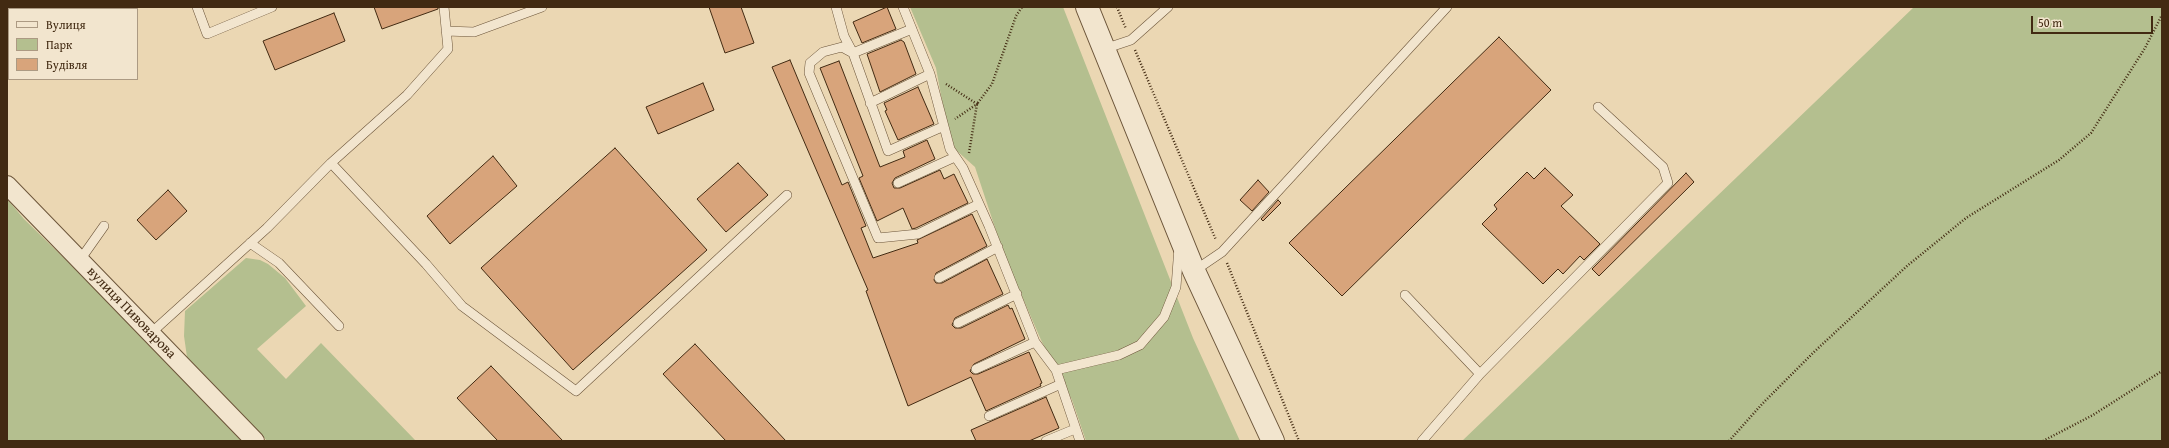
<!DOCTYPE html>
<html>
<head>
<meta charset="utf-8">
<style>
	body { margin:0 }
	#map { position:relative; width:2169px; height:448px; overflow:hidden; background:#ebd7b3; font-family:"Gentium Book Plus",serif }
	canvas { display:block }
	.frame { position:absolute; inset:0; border:8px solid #422a12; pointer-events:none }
	.legend { position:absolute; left:8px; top:8px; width:130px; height:72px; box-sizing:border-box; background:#f2e5ce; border:1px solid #ac9a83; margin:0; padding:5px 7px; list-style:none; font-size:12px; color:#422a12 }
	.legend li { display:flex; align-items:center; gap:8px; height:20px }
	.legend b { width:20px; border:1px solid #ac9a83 }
	.scale { position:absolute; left:2031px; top:16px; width:122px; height:18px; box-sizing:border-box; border:2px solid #422a12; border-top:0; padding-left:5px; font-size:12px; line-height:14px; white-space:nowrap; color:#422a12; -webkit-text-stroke:3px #f2e5ce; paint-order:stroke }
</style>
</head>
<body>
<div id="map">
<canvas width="2169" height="448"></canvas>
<div class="frame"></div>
<ul class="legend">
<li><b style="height:5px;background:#f2e5ce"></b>Вулиця</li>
<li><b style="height:11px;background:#b4bf8f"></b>Парк</li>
<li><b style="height:11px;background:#d8a47b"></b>Будівля</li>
</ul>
<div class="scale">50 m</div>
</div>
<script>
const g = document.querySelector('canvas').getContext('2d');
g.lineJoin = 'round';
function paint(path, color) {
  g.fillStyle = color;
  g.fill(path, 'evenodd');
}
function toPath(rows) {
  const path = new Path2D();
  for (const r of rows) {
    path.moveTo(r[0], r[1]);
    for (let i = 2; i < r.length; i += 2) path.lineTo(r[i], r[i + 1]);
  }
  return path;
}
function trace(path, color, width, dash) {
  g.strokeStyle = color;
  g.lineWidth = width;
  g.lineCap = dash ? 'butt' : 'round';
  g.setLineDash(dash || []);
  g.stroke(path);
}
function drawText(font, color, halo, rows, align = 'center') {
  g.font = font + ' "Gentium Book Plus",serif';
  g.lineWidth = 3;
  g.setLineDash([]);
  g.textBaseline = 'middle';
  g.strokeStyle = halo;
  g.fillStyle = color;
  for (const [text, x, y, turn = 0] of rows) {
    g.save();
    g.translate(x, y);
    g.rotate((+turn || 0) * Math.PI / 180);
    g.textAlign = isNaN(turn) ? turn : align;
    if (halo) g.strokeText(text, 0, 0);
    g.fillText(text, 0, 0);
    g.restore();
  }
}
paint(toPath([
	[910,7,1063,7,1193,338,1240,441,1086,441,1072,400,1041,340,1004,255,975,167,957,151,949,139,936,68],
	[1914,7,2162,7,2162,441,1462,441],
	[7,199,24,219,168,360,245,441,7,441],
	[246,258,260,260,268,264,285,278,306,306,257,349,286,379,321,343,416,441,267,441,187,357,184,336,185,311]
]), '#b4bf8f');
const building = toPath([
	[374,7,438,7,438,9,382,29,374,7],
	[709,7,741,7,754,43,725,53,709,7],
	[887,7,896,29,862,43,853,22,887,7],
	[334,13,345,41,275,70,263,41,334,13],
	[1499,37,1551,90,1342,296,1289,243,1499,37],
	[901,40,904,42,916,74,880,92,867,54,901,40],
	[790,60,842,185,848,182,866,226,861,228,873,258,918,243,917,240,972,214,987,246,936,273,934,280,936,283,942,283,987,259,1003,294,955,318,952,325,955,328,961,328,1008,305,1010,309,1012,308,1025,339,974,364,970,371,973,374,978,374,1029,352,1042,383,1040,384,1041,386,986,411,971,377,908,406,866,291,868,290,772,67,790,60],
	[839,61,880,167,905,157,903,151,927,140,935,159,895,178,892,183,894,188,900,188,940,170,944,179,954,174,968,203,916,228,912,229,903,208,877,221,859,178,863,176,820,68,839,61],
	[703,83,714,110,658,134,646,107,703,83],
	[918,87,934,124,898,140,885,111,887,110,884,103,918,87],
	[615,148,707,250,573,370,481,268,615,148],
	[493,156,517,186,450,244,427,216,493,156],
	[738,163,768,195,726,232,697,199,738,163],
	[1545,168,1573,195,1561,206,1600,244,1584,260,1580,256,1563,274,1558,269,1543,284,1482,224,1497,209,1494,205,1527,172,1534,179,1545,168],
	[1686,173,1694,182,1599,276,1592,269,1686,173],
	[1258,180,1269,192,1252,211,1240,200,1258,180],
	[168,190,187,211,156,240,137,220,168,190],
	[1278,200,1281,203,1263,221,1261,219,1278,200],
	[695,344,786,441,726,441,663,374,695,344],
	[491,366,563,441,498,441,457,398,491,366],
	[1046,397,1059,428,1029,441,976,441,971,430,1046,397]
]);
paint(building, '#d8a47b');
trace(building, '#422a12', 1);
const service = toPath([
	[197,7,207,34,272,7],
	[836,7,844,36,853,53],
	[903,7,930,74,950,149,963,168,989,226,1035,342,1056,370,1080,441],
	[912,29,853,53,888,151,942,127],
	[446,31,474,32,542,7],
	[1104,49,1131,40,1168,7],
	[853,53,842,47,823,52,810,63,809,73,878,238,918,234,979,204],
	[870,103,930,74],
	[331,163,426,264,462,306,576,391,787,195],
	[898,183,955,157],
	[250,243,279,263,339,326],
	[80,260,104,226],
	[1194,271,1222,252,1447,7],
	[939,278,998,247],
	[1405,295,1480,374],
	[958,323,1017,294],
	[151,333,267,228,331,163,407,95,448,49,444,7],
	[976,369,1035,342],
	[1056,370,1119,355,1140,345,1164,317,1176,287,1179,247],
	[989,416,1061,384],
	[1046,441,1075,429],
	[1422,441,1480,374,1668,183,1663,167,1598,107]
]);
const minor = toPath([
	[7,185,255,441]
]);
const tertiary = toPath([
	[1087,7,1194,271,1273,441]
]);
trace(service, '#6c553a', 10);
trace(minor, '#6c553a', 20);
trace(tertiary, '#6c553a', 24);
trace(toPath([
	[1117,7,1126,29],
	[1135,50,1216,240],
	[946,84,977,104,955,119],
	[969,153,977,104,992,84,1016,16,1022,7],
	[1227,263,1299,441],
	[1729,441,1763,403,1815,351,1907,266,1966,218,2059,160,2091,133,2145,48,2162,15],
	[2043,441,2093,415,2162,371]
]), '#422a12', 2.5, [1, 2]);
trace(service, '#f2e5ce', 9);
trace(minor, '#f2e5ce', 18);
trace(tertiary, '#f2e5ce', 22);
drawText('14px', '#422a12', '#f2e5ce', [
	["вулиця Пивоварова",131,313,46]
]);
</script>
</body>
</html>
